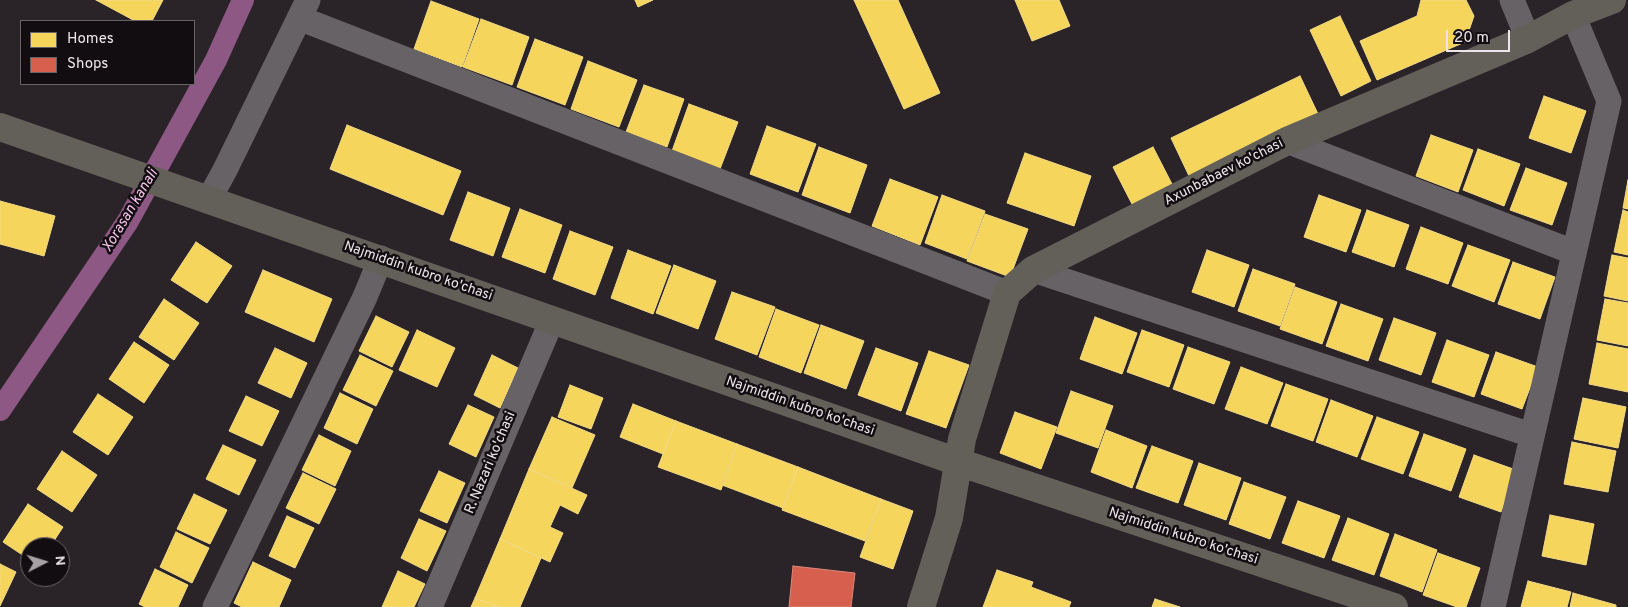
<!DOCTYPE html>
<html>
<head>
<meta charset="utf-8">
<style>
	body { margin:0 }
	#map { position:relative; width:1628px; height:607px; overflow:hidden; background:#2a2429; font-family:Overpass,sans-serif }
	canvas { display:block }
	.legend { position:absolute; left:20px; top:20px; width:175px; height:65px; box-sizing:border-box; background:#120d11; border:1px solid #696367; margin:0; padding:6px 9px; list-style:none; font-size:15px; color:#ebe4e9 }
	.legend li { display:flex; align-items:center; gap:10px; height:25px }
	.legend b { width:25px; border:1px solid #696367 }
	.north { position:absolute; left:20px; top:537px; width:50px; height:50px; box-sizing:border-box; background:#120d11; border:1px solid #696367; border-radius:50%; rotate:85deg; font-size:14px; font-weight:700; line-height:20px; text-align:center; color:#ebe4e9 }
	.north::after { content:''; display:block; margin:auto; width:18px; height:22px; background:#a7a1a6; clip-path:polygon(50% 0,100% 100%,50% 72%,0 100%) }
	.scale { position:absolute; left:1446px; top:30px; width:64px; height:22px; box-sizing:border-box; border:2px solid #ebe4e9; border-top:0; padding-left:6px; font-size:15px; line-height:18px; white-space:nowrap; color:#ebe4e9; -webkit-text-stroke:4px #120d11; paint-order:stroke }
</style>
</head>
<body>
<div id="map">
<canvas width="1628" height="607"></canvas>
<ul class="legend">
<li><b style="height:14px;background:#f6d55c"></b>Homes</li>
<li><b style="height:14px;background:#d6604d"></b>Shops</li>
</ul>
<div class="north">N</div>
<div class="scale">20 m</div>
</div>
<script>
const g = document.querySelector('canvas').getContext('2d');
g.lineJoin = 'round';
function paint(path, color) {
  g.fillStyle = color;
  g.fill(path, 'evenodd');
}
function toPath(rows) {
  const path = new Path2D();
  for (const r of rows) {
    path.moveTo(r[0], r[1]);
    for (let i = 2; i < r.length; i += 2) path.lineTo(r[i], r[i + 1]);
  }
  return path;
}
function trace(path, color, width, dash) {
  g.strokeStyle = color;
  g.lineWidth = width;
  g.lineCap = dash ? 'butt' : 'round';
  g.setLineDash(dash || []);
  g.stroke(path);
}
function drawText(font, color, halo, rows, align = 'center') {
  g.font = font + ' Overpass,sans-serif';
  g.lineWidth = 5;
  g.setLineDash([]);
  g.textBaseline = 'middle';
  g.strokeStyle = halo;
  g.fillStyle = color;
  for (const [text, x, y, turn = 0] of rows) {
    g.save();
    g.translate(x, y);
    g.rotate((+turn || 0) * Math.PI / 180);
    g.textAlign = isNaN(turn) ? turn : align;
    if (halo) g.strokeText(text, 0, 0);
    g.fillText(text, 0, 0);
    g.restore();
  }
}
const homes = toPath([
	[96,0,163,0,152,21,135,21,96,0],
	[635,0,653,0,638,7,635,0],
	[854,0,898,0,940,93,904,109,854,0],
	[1015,0,1059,0,1070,26,1032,41,1015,0],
	[1466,0,1474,16,1465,42,1377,80,1360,41,1417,16,1421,0,1466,0],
	[431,1,479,19,462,67,414,49,431,1],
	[1340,16,1371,81,1341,96,1310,30,1340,16],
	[481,19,529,37,512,85,463,67,481,19],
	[535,39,583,57,565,105,517,87,535,39],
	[588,61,637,80,619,127,571,109,588,61],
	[1300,76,1319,116,1190,178,1171,138,1300,76],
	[644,85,684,99,667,147,626,132,644,85],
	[1544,96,1586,111,1571,153,1529,138,1544,96],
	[689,104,738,122,720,169,672,151,689,104],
	[347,125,461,171,443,215,330,169,347,125],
	[767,126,816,144,798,192,750,174,767,126],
	[1431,135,1473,150,1458,192,1416,176,1431,135],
	[819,147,867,165,850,213,802,195,819,147],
	[1153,147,1173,186,1133,206,1113,167,1153,147],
	[1478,149,1520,164,1504,206,1463,190,1478,149],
	[1025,153,1091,176,1074,226,1007,203,1025,153],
	[1526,168,1567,183,1552,225,1510,210,1526,168],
	[890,179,938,197,920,245,872,226,890,179],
	[1628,180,1628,209,1623,208,1628,180],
	[468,192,510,208,493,256,450,240,468,192],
	[942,195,985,211,967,259,925,243,942,195],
	[1319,195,1361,210,1346,252,1304,237,1319,195],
	[0,201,55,216,44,256,0,244,0,201],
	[520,209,562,225,545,273,502,257,520,209],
	[1367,210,1409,225,1394,267,1352,252,1367,210],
	[1623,210,1628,212,1628,255,1614,252,1623,210],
	[985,214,1028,229,1010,277,967,261,985,214],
	[1421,227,1463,243,1448,284,1406,269,1421,227],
	[570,231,613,247,595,295,553,279,570,231],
	[196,242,232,266,207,303,171,280,196,242],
	[1468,245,1510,260,1494,302,1452,286,1468,245],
	[628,250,671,266,653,314,611,298,628,250],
	[1207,250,1249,265,1234,307,1192,292,1207,250],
	[1612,255,1628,258,1628,301,1604,296,1612,255],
	[1513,262,1555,277,1540,319,1498,304,1513,262],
	[674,265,716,281,698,329,656,313,674,265],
	[1253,269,1295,284,1280,326,1238,311,1253,269],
	[263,270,332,299,314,342,245,312,263,270],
	[1295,287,1337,302,1322,344,1280,329,1295,287],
	[732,292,775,307,757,355,715,339,732,292],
	[164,299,199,323,174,360,139,337,164,299],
	[1605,299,1628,303,1628,346,1597,340,1605,299],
	[1341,304,1383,319,1368,361,1326,346,1341,304],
	[776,309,819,325,801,373,759,357,776,309],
	[376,316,409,332,392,367,359,351,376,316],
	[1095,317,1137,333,1122,374,1080,359,1095,317],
	[1394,318,1436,333,1421,375,1379,360,1394,318],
	[821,325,864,341,846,389,804,373,821,325],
	[417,330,455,348,437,387,399,370,417,330],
	[1142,330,1184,345,1169,387,1127,372,1142,330],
	[1447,340,1489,355,1474,397,1432,382,1447,340],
	[134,342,169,365,144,403,109,379,134,342],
	[1597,343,1628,349,1628,392,1589,384,1597,343],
	[1188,347,1230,362,1214,404,1173,389,1188,347],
	[275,348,307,363,291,398,258,383,275,348],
	[876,348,918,363,901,411,858,395,876,348],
	[929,351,969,365,946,428,906,414,929,351],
	[1496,352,1538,367,1522,409,1481,394,1496,352],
	[360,355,393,371,376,406,343,390,360,355],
	[492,355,518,368,500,408,474,395,492,355],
	[1241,367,1283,383,1267,424,1225,409,1241,367],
	[1286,384,1328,399,1313,441,1271,426,1286,384],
	[570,385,603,398,591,429,558,417,570,385],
	[1071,391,1113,406,1098,448,1056,433,1071,391],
	[340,393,373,409,357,444,324,428,340,393],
	[98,394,133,417,108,455,73,432,98,394],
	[246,396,279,411,262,446,229,431,246,396],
	[1583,398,1626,407,1618,448,1574,439,1583,398],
	[1331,400,1373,416,1357,457,1316,442,1331,400],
	[633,404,676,421,663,454,620,437,633,404],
	[468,405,494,417,476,457,449,444,468,405],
	[1015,412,1057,427,1041,469,1000,453,1015,412],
	[552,417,595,435,572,488,529,469,552,417],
	[1377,417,1419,432,1403,474,1361,459,1377,417],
	[676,421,737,444,721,490,658,467,676,421],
	[1106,430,1147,446,1132,488,1091,472,1106,430],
	[1424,434,1466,449,1451,491,1409,476,1424,434],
	[319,435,351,451,335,486,302,470,319,435],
	[1572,442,1616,451,1608,492,1564,484,1572,442],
	[737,444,798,467,783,508,722,485,737,444],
	[223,445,256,460,239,495,206,479,223,445],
	[1152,446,1193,461,1178,503,1136,488,1152,446],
	[62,451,97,475,72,512,37,489,62,451],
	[1474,455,1516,470,1501,512,1459,497,1474,455],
	[1199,463,1241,478,1226,520,1184,505,1199,463],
	[798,467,881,499,865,541,782,510,798,467],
	[529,469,587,495,578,514,560,505,550,527,563,533,550,562,500,539,529,469],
	[439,471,465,483,447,523,420,511,439,471],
	[303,473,336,489,319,524,286,508,303,473],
	[1244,482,1286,497,1270,539,1229,524,1244,482],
	[194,494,227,510,210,544,177,529,194,494],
	[881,499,913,511,893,569,860,557,881,499],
	[1298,501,1340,516,1324,558,1282,543,1298,501],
	[28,504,63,527,50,547,30,547,30,560,3,542,28,504],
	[1550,515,1594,524,1586,565,1542,556,1550,515],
	[287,516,314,528,295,568,269,556,287,516],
	[1348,518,1389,534,1374,575,1332,560,1348,518],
	[419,519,446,531,427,571,401,558,419,519],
	[176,532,209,548,192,583,160,567,176,532],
	[1395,534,1437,550,1422,592,1380,576,1395,534],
	[500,539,541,558,520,607,499,607,475,598,500,539],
	[1438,553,1480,568,1466,607,1457,607,1423,595,1438,553],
	[253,562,291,580,279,607,242,607,234,603,253,562],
	[0,564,16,572,0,606,0,564],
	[155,569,188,585,178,607,145,607,139,604,155,569],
	[997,570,1033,582,1031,587,1071,602,1069,607,983,607,997,570],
	[398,571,425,584,414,607,382,607,398,571],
	[1528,581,1571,592,1567,607,1521,607,1528,581],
	[1573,593,1616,605,1616,607,1570,607,1573,593],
	[475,598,499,607,471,607,475,598],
	[1155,599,1180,607,1152,607,1155,599]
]);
paint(homes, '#f6d55c');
trace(homes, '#f3da86', 1);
const shops = toPath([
	[793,566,855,573,851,607,789,607,793,566]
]);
paint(shops, '#d6604d');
trace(shops, '#dc887c', 1);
trace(toPath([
	[0,410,128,221,216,60,243,0]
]), '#8d5884', 22);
trace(toPath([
	[1512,0,1528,39],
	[299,18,1007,293],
	[1287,141,1573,252],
	[208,201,225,170,308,0],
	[1033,270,1531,435],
	[215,607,365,297,381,258],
	[430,607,552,320],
	[1493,607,1609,101,1573,15]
]), '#666265', 25);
trace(toPath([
	[0,127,958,462,1394,607],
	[921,607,949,518,962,439,1007,293,1033,270,1287,141,1528,39,1573,15,1612,0]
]), '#636059', 28);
drawText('14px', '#ebe4e9', '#120d11', [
	["Axunbabaev ko'chasi",1224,173,-27],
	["Najmiddin kubro ko'chasi",418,272,19],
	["Najmiddin kubro ko'chasi",800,407,19],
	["R. Nazari ko'chasi",491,463,-67],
	["Najmiddin kubro ko'chasi",1183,537,18]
]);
drawText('italic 15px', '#f8c5ed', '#120d11', [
	["Xorasan kanali",131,211,-59]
]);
</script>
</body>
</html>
